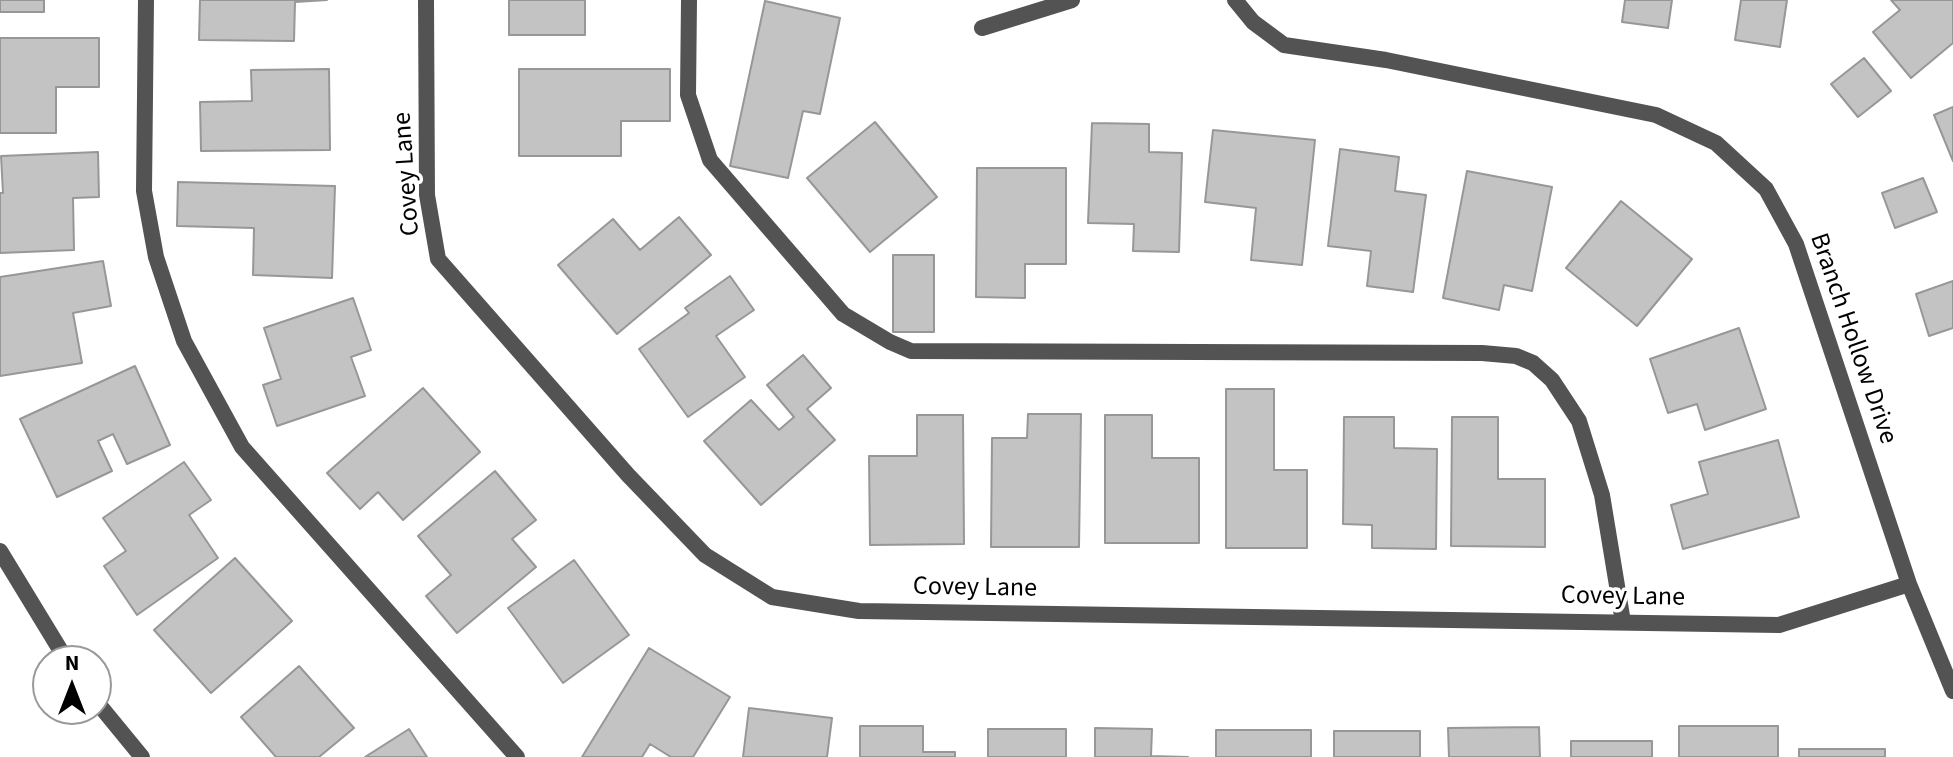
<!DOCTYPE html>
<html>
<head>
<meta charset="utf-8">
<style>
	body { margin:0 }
	#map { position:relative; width:1953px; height:757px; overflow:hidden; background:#fff; font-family:"Source Sans 3",sans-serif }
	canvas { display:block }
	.north { position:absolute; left:32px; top:645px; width:80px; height:80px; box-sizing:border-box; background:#fff; border:2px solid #999; border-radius:50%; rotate:0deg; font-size:22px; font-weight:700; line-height:32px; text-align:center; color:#000 }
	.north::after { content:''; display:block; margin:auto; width:28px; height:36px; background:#000; clip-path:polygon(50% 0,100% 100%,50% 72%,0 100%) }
</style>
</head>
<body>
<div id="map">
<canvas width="1953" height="757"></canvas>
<div class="north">N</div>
</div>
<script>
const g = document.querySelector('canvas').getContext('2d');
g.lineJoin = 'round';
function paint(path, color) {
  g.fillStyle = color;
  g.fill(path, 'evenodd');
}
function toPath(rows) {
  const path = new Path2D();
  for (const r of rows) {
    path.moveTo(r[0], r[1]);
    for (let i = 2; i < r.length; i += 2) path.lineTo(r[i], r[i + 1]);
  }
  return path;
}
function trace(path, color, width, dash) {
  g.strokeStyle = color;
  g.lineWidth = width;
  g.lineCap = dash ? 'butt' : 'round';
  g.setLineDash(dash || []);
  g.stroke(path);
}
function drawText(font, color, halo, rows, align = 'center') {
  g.font = font + ' "Source Sans 3",sans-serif';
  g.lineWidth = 7;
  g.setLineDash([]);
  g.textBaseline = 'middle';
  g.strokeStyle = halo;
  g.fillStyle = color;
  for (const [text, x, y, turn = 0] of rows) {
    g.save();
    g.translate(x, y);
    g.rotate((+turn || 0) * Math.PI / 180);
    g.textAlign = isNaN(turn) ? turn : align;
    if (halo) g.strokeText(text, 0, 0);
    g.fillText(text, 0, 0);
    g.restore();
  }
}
const building = toPath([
	[0,0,44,0,44,12,0,12,0,0],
	[200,0,327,0,295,2,294,41,199,40,200,0],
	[509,0,585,0,585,35,509,35,509,0],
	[1625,0,1672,0,1668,28,1622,22,1625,0],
	[1741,0,1787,0,1780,47,1735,40,1741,0],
	[1891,0,1953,0,1953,43,1911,78,1873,32,1900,10,1891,0],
	[765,1,840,18,820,114,803,111,788,178,730,166,765,1],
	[0,38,99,38,99,87,56,87,56,133,0,133,0,38],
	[1864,58,1891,91,1858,117,1831,84,1864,58],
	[329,69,330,150,201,151,200,102,252,101,251,70,329,69],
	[519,69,670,69,670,121,621,121,621,156,519,156,519,69],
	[1953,107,1953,161,1934,115,1953,107],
	[875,122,937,197,870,252,807,178,875,122],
	[1092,123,1149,124,1149,152,1182,153,1179,252,1133,251,1134,224,1088,223,1092,123],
	[1213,130,1315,140,1302,265,1251,260,1256,208,1205,202,1213,130],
	[1340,149,1399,157,1395,191,1426,195,1413,292,1367,286,1371,251,1328,246,1340,149],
	[98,152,99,197,73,198,74,250,0,253,0,193,3,193,1,156,98,152],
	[977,168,1066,168,1066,264,1025,264,1025,298,976,297,977,168],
	[1467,171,1552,187,1532,291,1504,285,1499,310,1443,298,1467,171],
	[1923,178,1937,212,1895,228,1882,193,1923,178],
	[178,182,335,186,332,278,253,275,254,228,177,226,178,182],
	[1621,201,1692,259,1637,326,1566,268,1621,201],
	[679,217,711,255,617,334,558,265,613,219,640,250,679,217],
	[893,255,934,255,934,332,893,332,893,255],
	[103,261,111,306,73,313,82,363,0,376,0,277,103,261],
	[730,276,754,310,716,336,745,377,688,417,639,349,689,313,685,308,730,276],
	[1953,281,1953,328,1929,336,1916,294,1953,281],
	[353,298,371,350,351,357,365,396,277,426,263,385,281,379,264,328,353,298],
	[1739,328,1766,409,1705,430,1697,404,1668,413,1650,359,1739,328],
	[803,355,831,388,807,409,835,440,761,505,704,441,751,400,779,430,794,417,767,385,803,355],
	[135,366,170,445,127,464,113,434,98,441,112,471,57,497,20,419,135,366],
	[423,388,480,452,403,520,378,492,360,509,327,473,423,388],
	[1226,389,1274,389,1274,470,1307,470,1307,548,1226,548,1226,389],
	[1028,414,1081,414,1079,547,991,547,992,438,1027,438,1028,414],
	[917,415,963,415,964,544,870,545,869,456,917,456,917,415],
	[1105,415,1152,415,1152,458,1199,458,1199,543,1105,543,1105,415],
	[1344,417,1394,417,1394,448,1437,449,1436,549,1372,548,1372,525,1343,524,1344,417],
	[1452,417,1498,417,1498,479,1545,479,1545,547,1451,546,1452,417],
	[1778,440,1799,517,1683,549,1671,505,1708,494,1699,462,1778,440],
	[184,462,211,500,189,515,218,558,137,615,104,566,126,551,103,518,184,462],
	[495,471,536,520,512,539,536,567,457,633,426,596,451,575,418,536,495,471],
	[235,558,292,621,211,693,154,630,235,558],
	[574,560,629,635,563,683,508,608,574,560],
	[649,648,730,697,693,757,671,757,650,744,642,757,582,757,649,648],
	[299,666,354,728,319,757,276,757,241,717,299,666],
	[749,708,832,718,827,757,743,757,749,708],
	[860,726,923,726,923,752,955,752,955,757,860,757,860,726],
	[1679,726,1778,726,1778,757,1679,757,1679,726],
	[1539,727,1540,757,1449,757,1448,728,1539,727],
	[1095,728,1152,729,1151,756,1188,757,1095,757,1095,728],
	[409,729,427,757,365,757,409,729],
	[988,729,1066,729,1066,757,988,757,988,729],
	[1216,730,1311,730,1311,757,1216,757,1216,730],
	[1334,731,1420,731,1420,757,1334,757,1334,731],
	[1571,741,1652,741,1652,757,1571,757,1571,741],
	[1799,749,1885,749,1885,757,1799,757,1799,749]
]);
paint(building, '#c3c3c3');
trace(building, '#979797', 2);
trace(toPath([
	[146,0,144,191,156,257,184,341,242,447,517,757],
	[689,0,688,95,710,160,843,314,890,342,911,351,1482,353,1516,356,1533,363,1552,380,1579,421,1602,495,1623,622]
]), '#535353', 16);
trace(toPath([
	[426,0,427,195,438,259,628,475,705,555,772,597,859,611,1779,625,1909,584],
	[1235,0,1253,22,1284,45,1386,60,1656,115,1716,143,1766,189,1796,244,1909,584,1953,691],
	[982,28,1072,0],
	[0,551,67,661],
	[96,701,142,757]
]), '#535353', 16);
drawText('26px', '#000', '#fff', [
	["Covey Lane",408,174,-94],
	["Branch Hollow Drive",1852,339,71],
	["Covey Lane",975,589,1],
	["Covey Lane",1623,598,1]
]);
</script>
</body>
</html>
